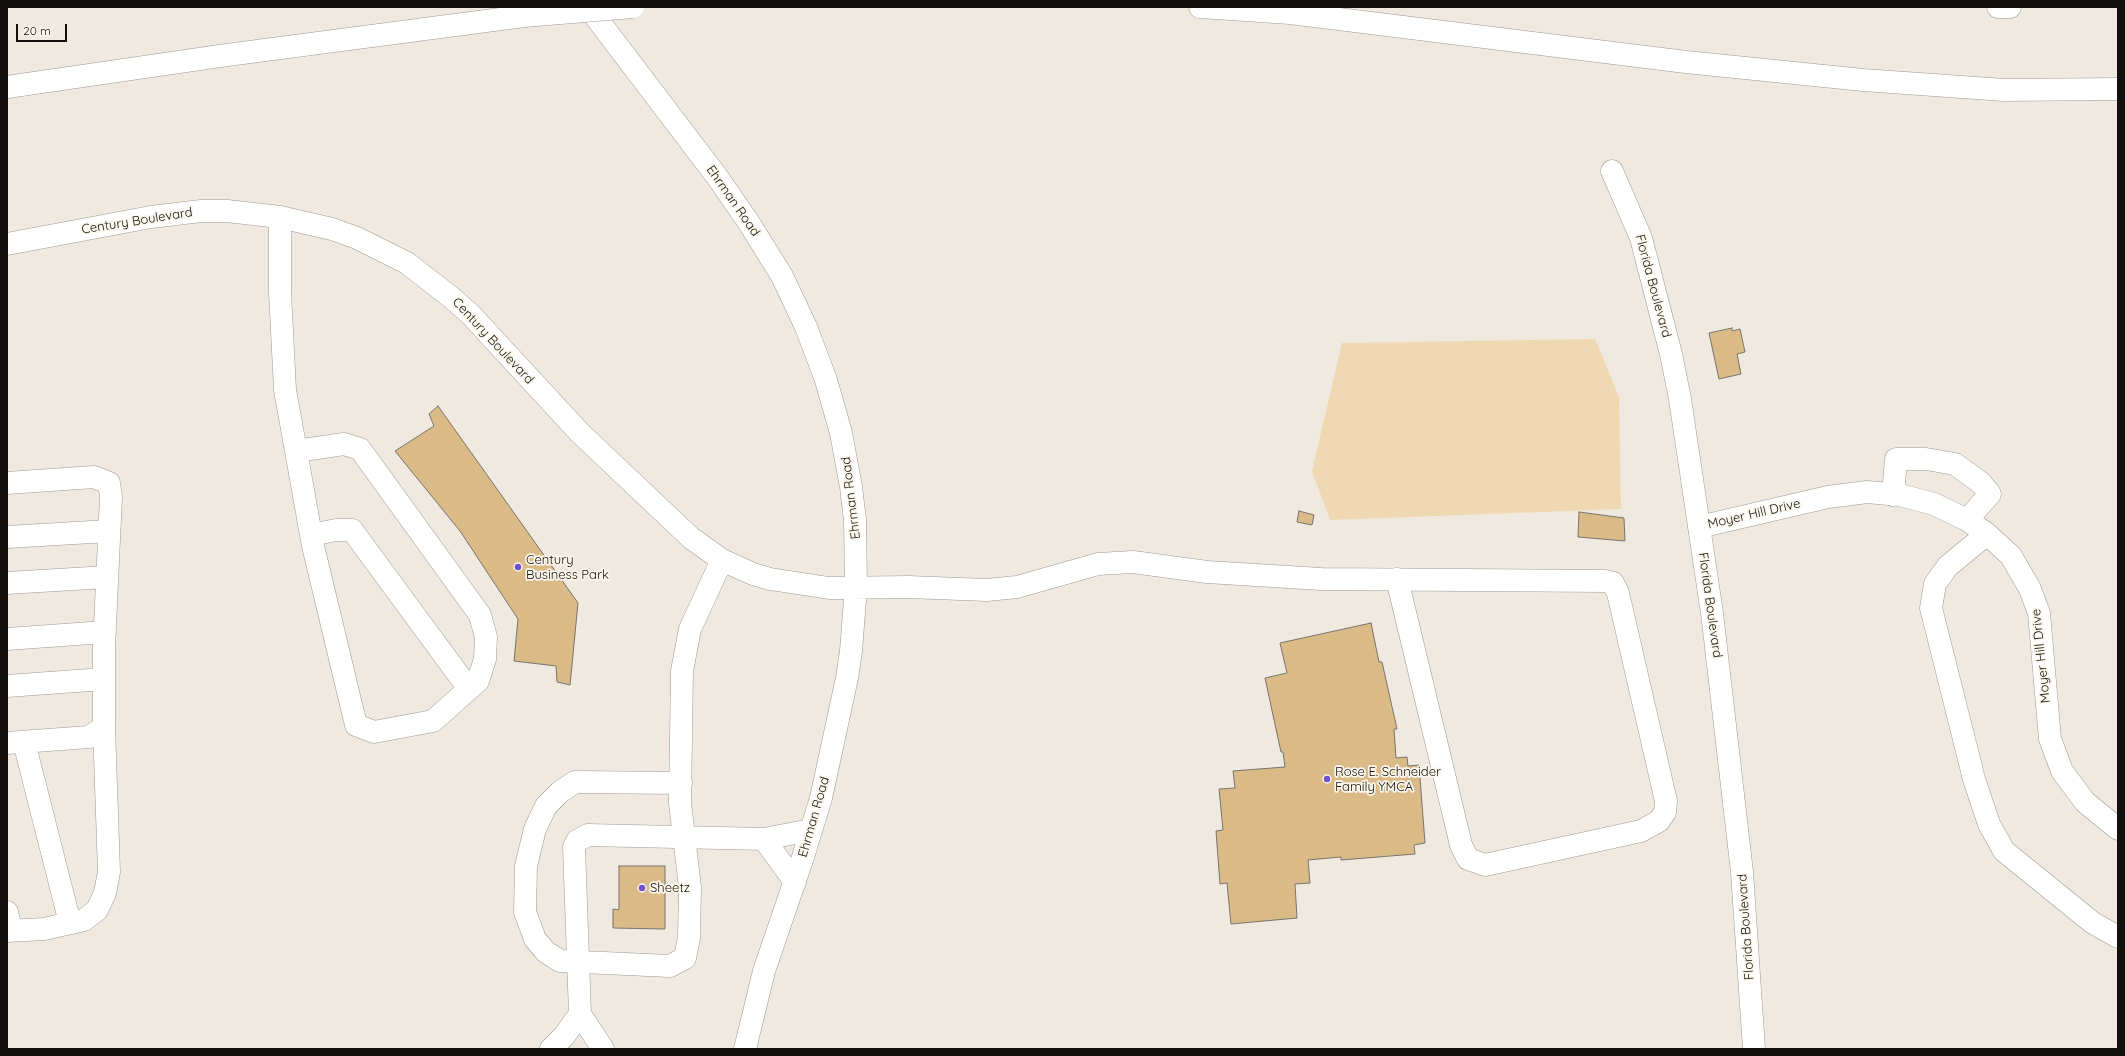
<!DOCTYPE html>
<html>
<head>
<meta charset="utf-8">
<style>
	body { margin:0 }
	#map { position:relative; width:2125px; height:1056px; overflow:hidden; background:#efe9e0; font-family:Quicksand,sans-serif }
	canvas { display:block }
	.frame { position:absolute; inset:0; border:8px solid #12110d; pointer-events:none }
	.scale { position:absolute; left:16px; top:24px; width:51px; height:18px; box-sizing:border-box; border:2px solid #12110d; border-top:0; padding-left:5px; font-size:12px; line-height:14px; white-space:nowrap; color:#12110d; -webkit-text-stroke:3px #fcf7ed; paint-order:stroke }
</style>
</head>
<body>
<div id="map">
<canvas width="2125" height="1056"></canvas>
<div class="frame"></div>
<div class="scale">20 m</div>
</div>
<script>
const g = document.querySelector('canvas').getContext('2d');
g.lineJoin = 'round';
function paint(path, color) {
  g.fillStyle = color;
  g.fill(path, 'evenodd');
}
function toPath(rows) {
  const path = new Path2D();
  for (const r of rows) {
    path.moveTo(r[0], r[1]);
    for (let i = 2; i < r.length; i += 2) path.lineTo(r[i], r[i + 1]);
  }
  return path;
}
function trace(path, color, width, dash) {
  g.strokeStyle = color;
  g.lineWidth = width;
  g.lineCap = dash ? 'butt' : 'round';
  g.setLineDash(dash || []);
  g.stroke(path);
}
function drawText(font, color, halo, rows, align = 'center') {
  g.font = font + ' Quicksand,sans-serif';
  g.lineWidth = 3.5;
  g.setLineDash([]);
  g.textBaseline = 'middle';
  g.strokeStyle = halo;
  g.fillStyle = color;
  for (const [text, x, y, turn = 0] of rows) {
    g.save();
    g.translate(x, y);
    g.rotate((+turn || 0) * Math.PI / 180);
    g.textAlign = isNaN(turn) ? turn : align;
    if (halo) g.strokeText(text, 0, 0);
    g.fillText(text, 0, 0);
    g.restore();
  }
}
paint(toPath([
	[1595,339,1619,397,1621,509,1330,520,1312,471,1342,343]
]), '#f0d9b2');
const building = toPath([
	[1732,328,1732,331,1740,329,1745,352,1737,354,1741,374,1719,379,1709,333,1732,328],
	[438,406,578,603,570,685,557,682,556,666,514,661,518,619,460,531,395,451,434,426,429,414,438,406],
	[1299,511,1314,515,1312,525,1297,522,1299,511],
	[1579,512,1624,518,1625,541,1578,537,1579,512],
	[1371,623,1379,662,1382,662,1397,729,1394,729,1396,758,1407,757,1408,766,1419,765,1425,843,1414,845,1415,854,1341,860,1341,857,1308,860,1310,883,1295,884,1297,918,1231,924,1227,883,1220,884,1216,831,1223,830,1219,789,1235,788,1233,771,1285,767,1283,752,1281,752,1265,678,1287,673,1280,643,1371,623],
	[619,866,665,866,665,929,613,928,613,909,619,910,619,866]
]);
paint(building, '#dabb88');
trace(building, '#78736b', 1);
const minor = toPath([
	[588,7,718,178,749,223,782,276,806,327,826,380,841,433,851,487,855,520,856,587,851,651,847,678,821,798,803,857,764,971,745,1049],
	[1612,171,1641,238,1671,354,1680,399,1712,613,1742,872,1754,1049],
	[280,217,280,292,285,390,296,451,311,535,313,546,356,725,374,732,433,721,478,681,485,659,486,637,480,615,360,449,344,444,296,451],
	[7,244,151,217,201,211,227,211,280,217,332,229,357,238,407,263,452,298,471,315,580,433,691,538,722,560,753,574,770,579,829,588,908,587,987,590,1017,587,1098,564,1133,562,1207,572,1321,579,1605,581,1613,583,1618,593,1666,801,1665,812,1659,821,1641,831,1485,865,1468,859,1461,845,1397,579],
	[7,483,94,477,109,483,111,497,104,647,104,727,89,737,7,743],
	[1893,495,1896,459,1926,459,1955,464,1981,483,1990,494,1967,520],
	[1699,527,1828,497,1867,492,1900,495,1934,504,1967,520,1987,534,2011,556,2030,589,2039,613,2050,739,2062,771,2085,802,2118,829],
	[1987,534,1948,566,1935,584,1931,608,1974,779,1989,824,2004,851,2093,923,2118,937],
	[311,535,336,530,352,530,469,689],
	[7,537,109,531],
	[7,583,107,577],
	[7,639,105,632],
	[7,686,104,679],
	[24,742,70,923],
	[681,783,575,782,560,792,546,806,535,829,526,866,525,912,535,939,546,952,560,961,670,966,685,958,689,938,690,887,680,803,682,671,690,629,722,560],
	[764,839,795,882],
	[7,912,11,930],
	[7,931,44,929,84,920,97,910,105,893,109,872,104,727],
	[580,1014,574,847,577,841,588,835,764,839,811,830],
	[551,1049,564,1036,580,1014,603,1049]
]);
const highway = toPath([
	[1200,7,1290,13,1686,62,1863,80,2004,90,2118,89],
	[1998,7,2010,7],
	[7,87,227,55,524,16]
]);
trace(minor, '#9f9991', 23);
trace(highway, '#9f9991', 23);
trace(minor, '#fff', 22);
trace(highway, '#fff', 22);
const highwayBridge = toPath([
	[524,16,633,7]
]);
trace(highwayBridge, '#9f9991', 23, []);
trace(highwayBridge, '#fff', 22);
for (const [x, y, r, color] of [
	[518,567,4,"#6e51cb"],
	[1327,779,4,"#6e51cb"],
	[642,888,4,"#6e51cb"]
]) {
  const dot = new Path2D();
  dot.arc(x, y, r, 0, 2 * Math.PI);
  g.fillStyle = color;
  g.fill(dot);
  trace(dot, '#fcf7ed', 1.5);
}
drawText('13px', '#12110d', '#fcf7ed', [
	["Ehrman Road",733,201,55],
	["Century Boulevard",137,221,-9],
	["Florida Boulevard",1653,286,75],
	["Century Boulevard",493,341,47],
	["Ehrman Road",851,498,-97],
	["Moyer Hill Drive",1754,514,-13],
	["Florida Boulevard",1710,605,82],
	["Moyer Hill Drive",2041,656,-96],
	["Ehrman Road",814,817,-74],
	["Florida Boulevard",1746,927,-94]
]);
drawText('13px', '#12110d', '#fcf7ed', [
	["Century",526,560],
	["Business Park",526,575],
	["Rose E. Schneider",1335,772],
	["Family YMCA",1335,787],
	["Sheetz",650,888]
], 'left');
</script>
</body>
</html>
